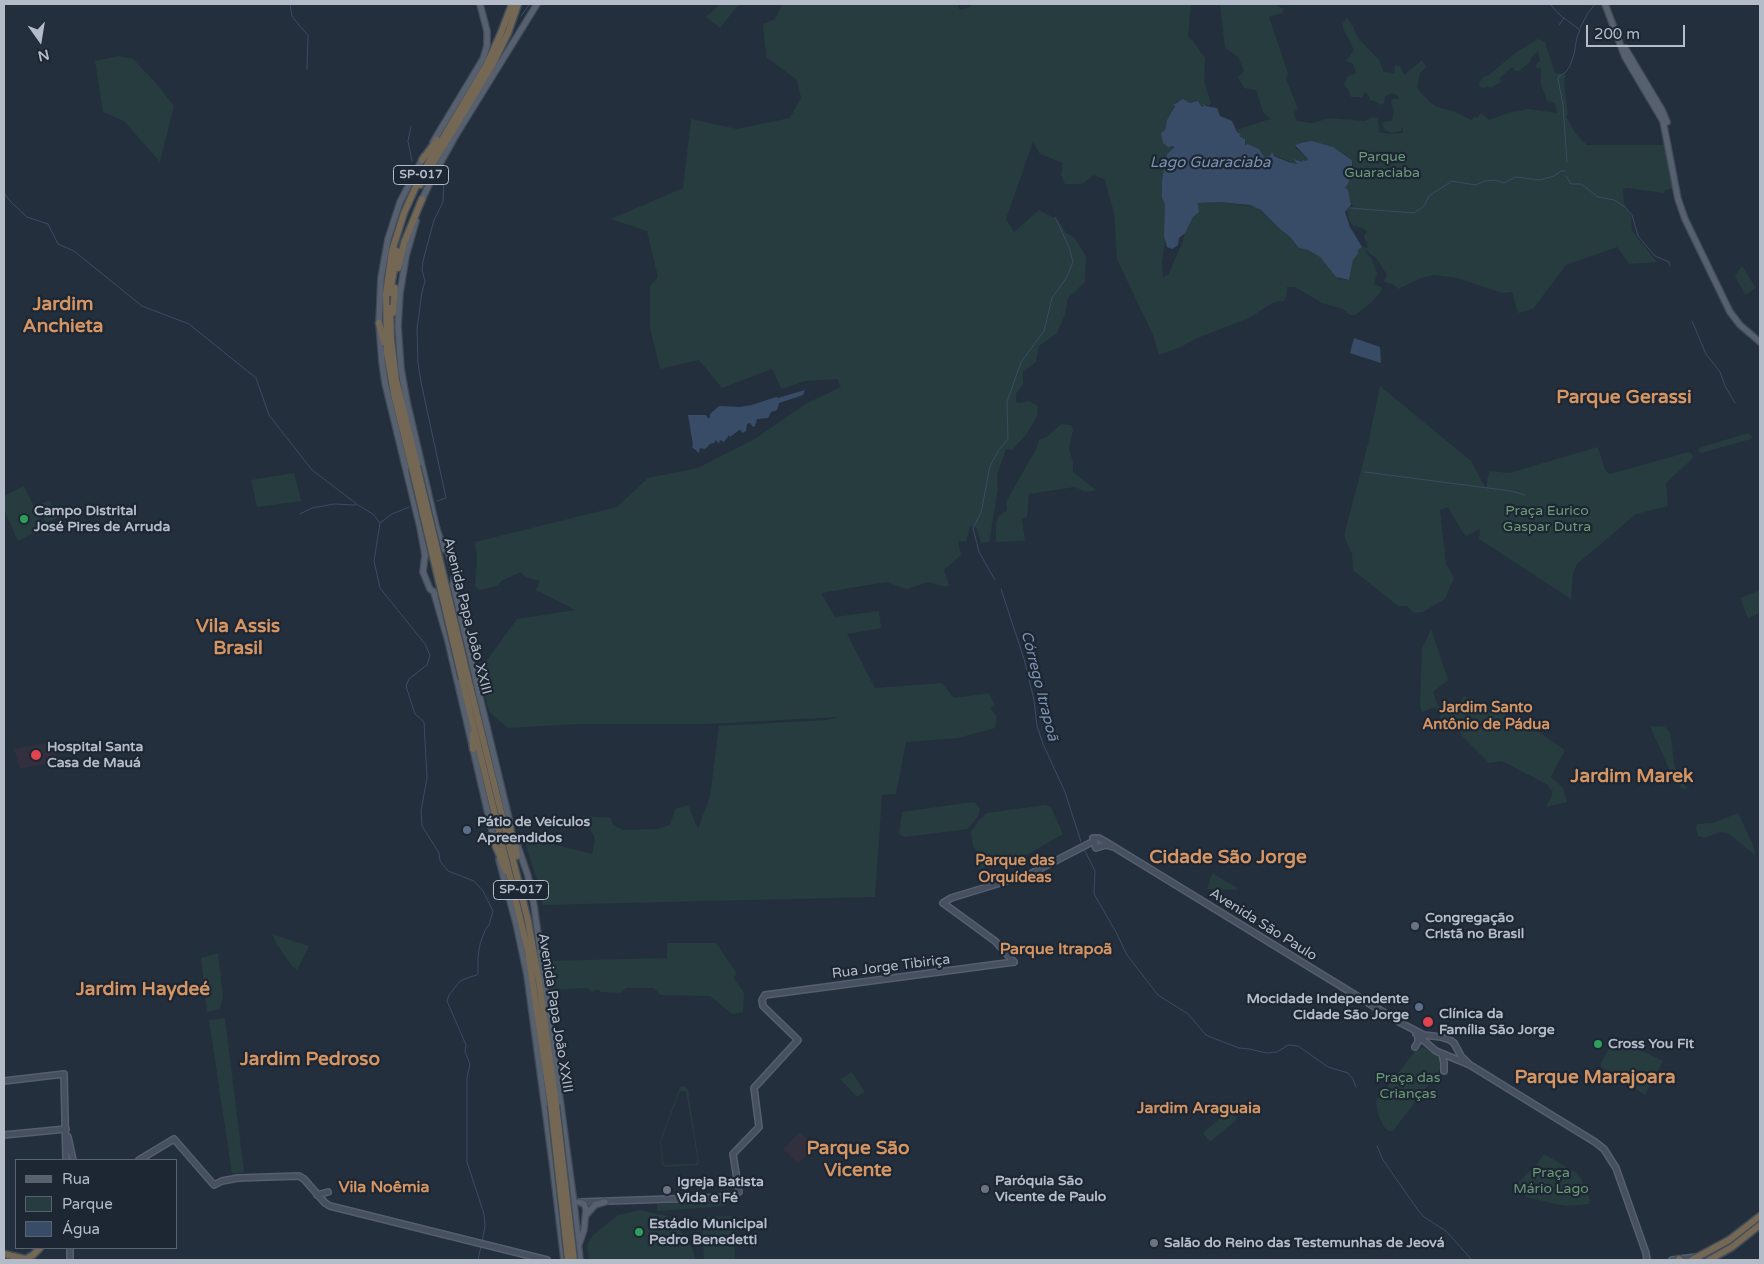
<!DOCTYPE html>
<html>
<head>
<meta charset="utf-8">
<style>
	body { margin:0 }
	#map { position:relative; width:1764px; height:1264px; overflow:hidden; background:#242f3e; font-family:"Varela Round",sans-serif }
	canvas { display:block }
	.frame { position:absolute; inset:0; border:5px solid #b4bcc9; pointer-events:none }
	.legend { position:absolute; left:15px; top:1159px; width:162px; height:90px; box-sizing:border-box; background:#1d2633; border:1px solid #59626f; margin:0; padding:6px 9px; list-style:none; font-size:15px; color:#b4bcc9 }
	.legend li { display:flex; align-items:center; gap:10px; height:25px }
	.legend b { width:25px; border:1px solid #59626f }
	.north { position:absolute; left:15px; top:15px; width:50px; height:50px; -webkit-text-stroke:4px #1d2633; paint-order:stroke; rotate:167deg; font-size:14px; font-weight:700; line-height:20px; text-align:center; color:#b4bcc9 }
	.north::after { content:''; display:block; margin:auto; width:18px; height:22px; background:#b4bcc9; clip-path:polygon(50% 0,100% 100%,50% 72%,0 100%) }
	.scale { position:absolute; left:1586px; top:25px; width:99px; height:22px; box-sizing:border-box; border:2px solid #b4bcc9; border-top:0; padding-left:6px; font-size:15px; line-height:18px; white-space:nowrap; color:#b4bcc9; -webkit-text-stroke:4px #1d2633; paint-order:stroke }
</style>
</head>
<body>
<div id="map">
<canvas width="1764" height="1264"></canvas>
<div class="frame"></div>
<ul class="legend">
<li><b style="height:6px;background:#56606e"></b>Rua</li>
<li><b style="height:14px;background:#263c3f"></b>Parque</li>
<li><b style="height:14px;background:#394c67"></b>Água</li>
</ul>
<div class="north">N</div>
<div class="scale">200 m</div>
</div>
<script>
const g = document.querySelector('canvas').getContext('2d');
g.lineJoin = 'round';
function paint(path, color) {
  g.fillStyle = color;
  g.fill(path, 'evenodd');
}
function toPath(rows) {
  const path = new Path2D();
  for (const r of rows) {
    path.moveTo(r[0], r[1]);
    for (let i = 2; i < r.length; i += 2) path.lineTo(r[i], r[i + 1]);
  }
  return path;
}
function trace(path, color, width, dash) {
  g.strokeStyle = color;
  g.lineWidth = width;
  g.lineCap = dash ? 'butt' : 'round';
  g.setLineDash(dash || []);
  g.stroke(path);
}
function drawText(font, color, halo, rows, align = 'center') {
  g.font = font + ' "Varela Round",sans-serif';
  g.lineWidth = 4.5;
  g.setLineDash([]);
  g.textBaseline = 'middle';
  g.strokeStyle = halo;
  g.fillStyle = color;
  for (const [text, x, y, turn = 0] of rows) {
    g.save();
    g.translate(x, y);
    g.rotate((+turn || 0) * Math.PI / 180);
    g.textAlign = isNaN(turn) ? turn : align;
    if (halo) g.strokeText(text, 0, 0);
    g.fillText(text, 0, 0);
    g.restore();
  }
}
paint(toPath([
	[53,742,58,761,20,769,14,749],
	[800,1132,815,1146,798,1163,783,1149]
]), '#32303f');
paint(toPath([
	[720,4,739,4,720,28,706,17],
	[782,4,957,4,960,10,970,7,971,4,1191,4,1188,36,1196,45,1205,58,1204,81,1211,103,1208,106,1203,104,1204,106,1202,107,1198,101,1190,103,1183,99,1176,102,1167,120,1165,130,1161,133,1164,143,1174,148,1167,154,1162,180,1162,198,1165,204,1165,242,1162,262,1163,277,1168,275,1183,241,1185,230,1193,217,1199,212,1198,204,1199,203,1220,202,1256,207,1290,237,1299,248,1308,250,1320,257,1336,277,1339,279,1349,280,1353,260,1358,254,1358,250,1362,247,1368,248,1364,236,1367,231,1362,228,1353,226,1349,220,1347,209,1354,206,1350,204,1348,190,1344,188,1349,182,1353,167,1352,160,1345,154,1326,145,1305,141,1296,145,1295,147,1308,159,1303,162,1297,160,1297,163,1295,164,1274,155,1264,157,1259,149,1248,144,1246,146,1245,139,1239,136,1241,133,1236,130,1270,119,1263,112,1256,90,1244,88,1238,77,1244,71,1238,57,1225,48,1220,4,1274,4,1284,9,1282,13,1269,17,1288,73,1286,79,1298,109,1293,113,1297,121,1313,123,1329,118,1365,121,1371,117,1378,118,1379,132,1389,134,1403,133,1403,126,1401,131,1392,133,1385,130,1382,124,1384,122,1392,121,1394,111,1391,102,1392,99,1399,99,1397,95,1391,93,1385,97,1384,103,1381,105,1372,100,1369,101,1370,98,1366,92,1362,97,1351,97,1348,89,1344,85,1348,76,1356,73,1353,64,1346,61,1354,50,1343,28,1343,23,1347,18,1353,26,1358,38,1379,60,1384,72,1394,73,1395,65,1401,67,1404,75,1422,60,1426,67,1420,73,1417,87,1421,93,1430,102,1437,107,1456,112,1471,120,1475,116,1477,118,1481,113,1489,120,1511,112,1528,109,1557,113,1555,103,1547,101,1541,84,1541,68,1537,68,1535,65,1540,61,1538,51,1531,58,1530,62,1519,71,1515,71,1512,67,1500,78,1501,82,1490,88,1488,86,1483,89,1479,85,1480,81,1485,76,1488,76,1515,53,1538,39,1545,42,1555,73,1566,75,1564,82,1568,115,1566,116,1575,133,1587,145,1666,145,1673,188,1665,190,1664,193,1627,188,1623,189,1624,203,1631,216,1632,231,1657,262,1629,264,1617,247,1566,265,1533,309,1518,313,1512,292,1502,293,1457,278,1434,275,1421,278,1398,289,1393,284,1384,282,1387,275,1377,259,1364,249,1372,260,1377,273,1374,284,1381,287,1382,290,1372,302,1355,315,1350,315,1343,309,1322,303,1295,287,1287,287,1286,298,1284,301,1274,302,1249,318,1195,339,1181,347,1159,355,1153,335,1117,259,1114,213,1105,180,1094,175,1082,184,1065,184,1061,175,1063,163,1040,154,1033,142,1006,219,1014,232,1039,210,1058,220,1066,233,1074,237,1086,256,1085,282,1068,298,1065,315,1057,333,1039,346,1036,362,1023,372,1023,384,1016,394,1016,402,1021,403,1029,401,1038,406,1037,416,1026,435,1012,450,1006,449,997,475,998,489,989,542,981,543,976,527,970,526,966,542,958,541,961,555,944,570,949,585,945,587,928,582,907,589,886,582,821,593,835,617,879,611,881,628,847,634,875,688,942,683,954,698,989,693,995,706,990,708,997,717,995,728,958,738,906,742,896,794,882,795,875,897,542,905,539,886,522,833,556,845,592,854,595,838,582,816,611,818,613,825,623,830,658,829,670,825,675,809,688,805,698,829,710,796,719,726,827,720,839,717,706,724,579,724,508,728,489,712,479,671,517,619,575,610,536,590,540,581,525,577,521,572,501,581,498,586,479,590,475,586,477,558,475,542,617,507,648,478,698,468,756,438,807,403,841,387,837,379,805,381,782,389,772,369,722,388,699,360,660,369,650,328,650,286,658,277,647,231,611,219,683,188,691,119,737,129,790,118,801,98,797,80,766,57,763,24,775,19],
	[119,56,133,59,155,82,174,106,160,162,124,121,103,112,95,61],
	[1742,266,1756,288,1745,295,1735,276],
	[1380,386,1471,461,1486,489,1489,471,1509,473,1598,447,1605,470,1610,474,1689,452,1692,454,1693,458,1666,483,1668,506,1636,514,1577,564,1573,573,1571,599,1479,539,1480,529,1466,536,1462,531,1448,507,1440,510,1446,564,1454,578,1445,599,1423,612,1414,613,1407,606,1398,606,1353,570,1352,554,1344,536,1368,444],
	[1061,424,1071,425,1073,430,1069,449,1073,462,1073,472,1096,490,1086,492,1075,487,1029,494,1027,517,1022,519,1025,541,996,542,996,523,999,516,1007,510,1006,502,1036,449,1039,440,1048,436],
	[1748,433,1752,436,1751,439,1701,453,1698,451,1699,448],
	[294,473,301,501,257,507,251,480],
	[24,486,44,528,18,541,4,510,4,496],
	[50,500,57,518,46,523,38,505],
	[1760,590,1760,613,1748,618,1740,598],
	[1431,629,1448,680,1433,692,1438,706,1451,713,1464,696,1527,724,1565,750,1551,777,1563,788,1567,802,1546,807,1552,795,1552,791,1548,785,1502,761,1489,763,1462,736,1457,723,1441,722,1440,716,1435,707,1422,712,1420,705,1422,649],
	[1650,726,1665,727,1670,733,1675,768,1681,780,1687,788,1684,790,1674,780],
	[973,802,976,803,980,809,978,816,968,829,905,837,899,834,902,812],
	[1045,805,1051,807,1063,834,1030,853,978,870,982,859,973,846,971,832,979,820,987,813],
	[1738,813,1754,847,1755,855,1728,833,1720,832,1704,838,1698,836,1696,827,1697,824,1713,823],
	[1212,873,1236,887,1237,888,1236,890,1207,889],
	[272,934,309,946,297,970,292,966,277,945],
	[667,943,716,943,737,974,733,977,744,993,743,1012,732,1014,710,996,660,995,657,991,653,988,626,988,621,993,601,992,597,989,592,992,587,988,550,990,546,961,667,958],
	[218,953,223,996,220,1009,207,1012,201,958],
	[225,1018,244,1172,232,1174,209,1020],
	[1617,1039,1663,1061,1645,1095,1601,1067,1601,1063,1613,1040],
	[1422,1047,1438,1055,1441,1058,1441,1068,1393,1131,1389,1131,1383,1126,1379,1116,1376,1101,1413,1054],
	[852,1072,865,1092,857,1097,840,1079],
	[684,1086,688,1090,699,1163,697,1165,665,1167,662,1164,660,1141,680,1087],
	[680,1091,686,1091,698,1162,695,1164,665,1165,663,1163,661,1141],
	[1223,1110,1237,1117,1235,1121,1210,1142,1203,1133,1218,1120],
	[1544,1154,1577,1173,1582,1180,1590,1200,1589,1204,1565,1206,1526,1197,1514,1187,1537,1164],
	[726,1201,726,1206,657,1211,657,1204],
	[640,1210,667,1216,674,1221,692,1248,696,1260,589,1260,587,1245,592,1236,618,1215],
	[733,1216,735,1259,704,1260,702,1217]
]), '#263c3f');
paint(toPath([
	[1183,99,1190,103,1198,101,1202,107,1204,106,1203,103,1206,106,1217,108,1220,116,1232,121,1237,132,1241,134,1239,136,1245,139,1245,145,1248,144,1259,149,1264,157,1270,156,1272,152,1274,156,1288,162,1297,164,1294,159,1302,162,1303,160,1306,161,1308,159,1295,145,1304,142,1312,141,1333,147,1352,160,1352,172,1348,184,1345,188,1348,190,1351,205,1345,212,1350,227,1362,247,1358,250,1358,254,1353,260,1349,280,1336,277,1320,257,1308,250,1299,248,1290,237,1279,228,1261,210,1250,205,1220,202,1198,203,1199,212,1193,217,1185,233,1179,238,1178,245,1172,249,1167,247,1164,236,1165,204,1162,198,1162,180,1167,154,1174,148,1173,146,1168,147,1163,143,1161,133,1165,130,1167,120,1175,106,1173,105],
	[1354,338,1380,347,1381,363,1350,353],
	[805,390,803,395,779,403,777,410,771,412,768,418,757,419,755,426,753,427,750,423,747,424,746,431,742,433,741,430,739,430,730,437,729,435,724,442,720,440,719,444,716,440,714,443,710,444,705,449,700,448,699,453,692,447,693,445,688,415,706,415,708,418,710,418,710,414,719,406,740,407,752,405,776,397,778,398]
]), '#394c67');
trace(toPath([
	[290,4,292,16,299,25,308,35,307,69],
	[1550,4,1560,15,1580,30,1577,37,1574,54,1570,66,1565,73,1559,76,1558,79,1563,105,1567,162],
	[521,16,530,4],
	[1559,25,1564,18],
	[1580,28,1588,13,1595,4],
	[411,126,408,141,412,161],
	[1566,176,1571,184,1581,184,1598,197,1614,200,1625,207,1632,215,1638,236,1655,256,1669,262,1670,266],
	[4,193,10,201,27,217,48,224,58,244,74,251,142,306,189,324,256,378,269,415,312,470,358,505,373,514,380,523,374,561,380,588,425,644,430,655,427,665,409,679,406,686,415,714,424,722,427,778,421,811,422,826,439,853,440,861,448,871,474,881,483,891,493,911,489,925,485,930,480,944,478,957,478,973,477,975,470,977,460,981,449,995,447,1001,466,1045,465,1052,470,1064,467,1078,467,1162,484,1214,485,1226,482,1242],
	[1350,208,1414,213,1424,206,1429,196,1452,181,1475,185,1485,181,1494,180,1505,183,1515,177,1540,180,1554,176,1561,171,1565,171],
	[1692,321,1706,354,1720,372,1725,386,1735,403],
	[1365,472,1511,491,1525,495],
	[437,501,446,498,421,382,418,363,417,329,422,292,425,281,422,270,423,261,434,220,443,202,444,182,441,175],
	[300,514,312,508,334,504,356,505],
	[380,523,392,514,409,507],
	[995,580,979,552,973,528,981,513,990,466,998,451,1008,439,1007,402,1021,362,1044,331,1052,298,1067,277,1073,262,1069,247,1055,217],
	[1001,589,1024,659,1034,700,1037,726,1043,744,1065,792,1081,842],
	[1084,849,1095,871,1094,894,1116,932,1127,955,1158,995,1188,1014,1206,1035,1213,1038,1239,1048,1249,1049,1267,1053,1277,1052,1288,1045,1298,1046,1328,1067,1348,1073,1353,1079,1356,1087],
	[1377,1146,1383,1160,1418,1210,1424,1217,1446,1231,1472,1260],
	[478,1260,481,1246]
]), '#394c67', 1);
const secondary = toPath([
	[1113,847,1106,845,1096,848,1093,838,1099,838,1106,842,1401,1023,1424,1035,1441,1037,1450,1040,1454,1043,1461,1056,1470,1065],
	[1014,962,995,941,943,903,951,898,1030,874,1094,841],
	[1416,1034,1436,1051,1470,1065,1595,1142,1604,1149,1616,1168,1646,1253,1647,1260],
	[1415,1047,1418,1042,1418,1036],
	[1442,1054,1444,1063,1444,1071],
	[4,1081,64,1074,66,1160],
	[4,1135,66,1129],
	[68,1137,73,1160],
	[139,1160,174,1139,214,1185,222,1181,238,1178,299,1176,304,1179,325,1203,330,1206,547,1260],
	[317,1195,328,1192],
	[580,1202,730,1197,739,1192,733,1154,759,1127,754,1088,798,1040,763,1006,762,1000,765,995,1014,962],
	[70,1248,70,1260],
	[1672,1260,1696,1257]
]);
const primary = toPath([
	[1605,4,1625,57,1663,121,1678,199,1685,219,1730,312,1740,325,1760,342],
	[1625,48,1662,110,1667,122],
	[433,142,483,59,487,46,487,31,480,4],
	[424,156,400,202,388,239,381,278,379,323,382,362,385,383,420,527,425,555],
	[421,202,432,178,456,135,537,4],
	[416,221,406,256,400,293,398,326,401,369,407,402,436,526,443,548],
	[435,548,443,548,448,552,455,573,453,586,450,591,444,595,437,594,430,589,423,572,425,555,430,550,435,548],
	[453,586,511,827],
	[434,593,448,641,496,848],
	[515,838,528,876,534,905,574,1203,580,1260],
	[499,860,516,923,527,975,552,1160,564,1260],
	[587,1214,595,1205,605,1202],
	[579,1244,584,1230,586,1209,584,1204,579,1202]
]);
const highway = toPath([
	[422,160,437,140],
	[420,185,493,64,508,33,518,4],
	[398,268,404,243,422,199],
	[390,293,397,251],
	[390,308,391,339,396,380,417,466],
	[393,313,395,288],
	[379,323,384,342],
	[412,468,394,394,387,353,386,294,392,251,404,213,421,175,487,64,501,33,512,4],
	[468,678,528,921,539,981,556,1105],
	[462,679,528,951,551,1105],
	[473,734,473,749],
	[509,824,517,856],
	[495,844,506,871],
	[4,1254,29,1260],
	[26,1259,33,1255,40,1248],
	[1679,1259,1680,1260],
	[1692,1260,1729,1240,1760,1216],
	[1709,1260,1732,1247,1760,1225]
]);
trace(secondary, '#565f6c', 8);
trace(primary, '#414a57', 8);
trace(highway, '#434c59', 9);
trace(secondary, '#465061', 5);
trace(primary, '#56606e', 5.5);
trace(highway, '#746855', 6);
const highwayBridge = toPath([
	[417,466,468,678],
	[412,468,462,679],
	[551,1105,568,1260],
	[556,1105,574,1260]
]);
trace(highwayBridge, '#434c59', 9, []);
trace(highwayBridge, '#746855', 6);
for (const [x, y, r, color] of [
	[24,519,5,"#2e9e5b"],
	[36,755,6,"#e0444e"],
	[467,830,5,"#5c6f8a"],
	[1415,926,5,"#6b7280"],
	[1419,1007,5,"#5c6f8a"],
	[1428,1022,6,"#e0444e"],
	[1598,1044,5,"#2e9e5b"],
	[985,1189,5,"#6b7280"],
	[667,1190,5,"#6b7280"],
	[639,1232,5,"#2e9e5b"],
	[1154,1243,5,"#6b7280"]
]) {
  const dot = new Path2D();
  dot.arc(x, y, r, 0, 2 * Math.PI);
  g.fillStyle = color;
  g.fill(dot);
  trace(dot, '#1d2633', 2);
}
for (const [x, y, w] of [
	[421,175,55],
	[521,890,55]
]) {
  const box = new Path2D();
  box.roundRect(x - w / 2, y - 9.5, w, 19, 4);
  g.fillStyle = '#1d2633';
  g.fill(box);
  trace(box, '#b4bcc9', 1);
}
drawText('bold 12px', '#b4bcc9', null, [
	["SP-017",421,175],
	["SP-017",521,890]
]);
drawText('14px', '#6b9a76', '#1d2633', [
	["Parque",1382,157],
	["Guaraciaba",1382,173],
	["Praça Eurico",1547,511],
	["Gaspar Dutra",1547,527],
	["Praça das",1408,1078],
	["Crianças",1408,1094],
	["Praça",1551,1173],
	["Mário Lago",1551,1189]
]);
drawText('bold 14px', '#b4bcc9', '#1d2633', [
	["Campo Distrital",34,511],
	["José Pires de Arruda",34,527],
	["Hospital Santa",47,747],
	["Casa de Mauá",47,763],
	["Pátio de Veículos",477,822],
	["Apreendidos",477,838],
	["Congregação",1425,918],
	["Cristã no Brasil",1425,934],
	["Mocidade Independente",1409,999,"right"],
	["Cidade São Jorge",1409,1015,"right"],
	["Clínica da",1439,1014],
	["Família São Jorge",1439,1030],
	["Cross You Fit",1608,1044],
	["Paróquia São",995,1181],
	["Vicente de Paulo",995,1197],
	["Igreja Batista",677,1182],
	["Vida e Fé",677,1198],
	["Estádio Municipal",649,1224],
	["Pedro Benedetti",649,1240],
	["Salão do Reino das Testemunhas de Jeová",1164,1243]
], 'left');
drawText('14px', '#b4bcc9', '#1d2633', [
	["Avenida Papa João XXIII",467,616,76],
	["Avenida São Paulo",1263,925,32],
	["Rua Jorge Tibiriça",891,967,-7],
	["Avenida Papa João XXIII",555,1013,81]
]);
drawText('italic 15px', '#7c92b1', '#1d2633', [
	["Lago Guaraciaba",1210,163],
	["Córrego Itrapoã",1039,686,76]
]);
drawText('bold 15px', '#d59563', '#1d2633', [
	["Jardim Santo",1486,708],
	["Antônio de Pádua",1486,725],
	["Parque das",1015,861],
	["Orquídeas",1015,878]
]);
drawText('bold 16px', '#d59563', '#1d2633', [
	["Parque Itrapoã",1056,950],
	["Jardim Araguaia",1199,1109],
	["Vila Noêmia",384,1188]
]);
drawText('bold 19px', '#d59563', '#1d2633', [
	["Jardim",63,305],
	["Anchieta",63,327],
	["Parque Gerassi",1624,398],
	["Vila Assis",238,627],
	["Brasil",238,649],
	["Jardim Marek",1632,777],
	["Cidade São Jorge",1228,858],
	["Jardim Haydeé",143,990],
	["Jardim Pedroso",310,1060],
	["Parque Marajoara",1595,1078],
	["Parque São",858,1149],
	["Vicente",858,1171]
]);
</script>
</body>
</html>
